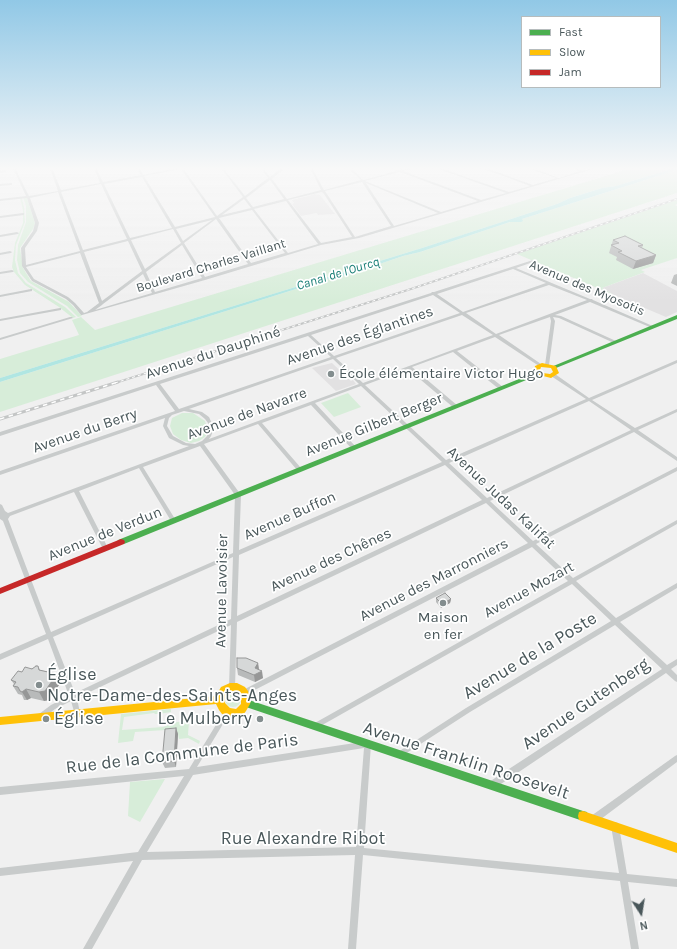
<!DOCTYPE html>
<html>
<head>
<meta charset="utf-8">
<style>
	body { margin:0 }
	#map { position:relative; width:677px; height:949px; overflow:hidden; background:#f0f0f0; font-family:Karla,sans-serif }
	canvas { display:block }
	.legend { position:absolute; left:521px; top:16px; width:140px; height:72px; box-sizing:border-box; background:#fff; border:1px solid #b6bcbd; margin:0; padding:5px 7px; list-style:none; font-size:12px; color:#49575a }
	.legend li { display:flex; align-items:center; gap:8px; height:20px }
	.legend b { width:20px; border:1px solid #b6bcbd }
	.north { position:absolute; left:621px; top:893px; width:40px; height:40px; -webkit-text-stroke:3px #fff; paint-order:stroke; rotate:168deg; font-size:11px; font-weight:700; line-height:16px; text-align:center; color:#49575a }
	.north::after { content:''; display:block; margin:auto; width:14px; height:18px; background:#49575a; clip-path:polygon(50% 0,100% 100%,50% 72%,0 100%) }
</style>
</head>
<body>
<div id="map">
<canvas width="677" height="949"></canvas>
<ul class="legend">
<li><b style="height:5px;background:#4caf50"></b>Fast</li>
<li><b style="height:5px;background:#ffc107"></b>Slow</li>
<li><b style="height:5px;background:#c62828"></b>Jam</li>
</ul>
<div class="north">N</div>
</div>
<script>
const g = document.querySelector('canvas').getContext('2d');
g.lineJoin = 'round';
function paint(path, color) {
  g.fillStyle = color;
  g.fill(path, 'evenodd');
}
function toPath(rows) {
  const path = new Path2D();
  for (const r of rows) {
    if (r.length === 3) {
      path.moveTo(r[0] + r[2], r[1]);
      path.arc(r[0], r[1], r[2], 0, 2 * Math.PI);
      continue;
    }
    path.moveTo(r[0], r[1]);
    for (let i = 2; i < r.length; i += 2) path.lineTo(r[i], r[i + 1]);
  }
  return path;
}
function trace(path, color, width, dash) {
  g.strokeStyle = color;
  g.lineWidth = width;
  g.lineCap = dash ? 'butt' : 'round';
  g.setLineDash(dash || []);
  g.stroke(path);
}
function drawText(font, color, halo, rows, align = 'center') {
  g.font = font + ' Karla,sans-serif';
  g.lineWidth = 3.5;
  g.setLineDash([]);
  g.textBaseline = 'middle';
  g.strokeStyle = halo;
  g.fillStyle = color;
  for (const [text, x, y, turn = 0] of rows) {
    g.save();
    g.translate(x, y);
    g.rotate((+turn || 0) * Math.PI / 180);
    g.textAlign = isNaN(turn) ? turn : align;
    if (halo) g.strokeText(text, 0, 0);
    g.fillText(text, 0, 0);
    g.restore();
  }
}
paint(toPath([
	[315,194,320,195,335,214,318,215,317,213,301,216,292,204,294,203,292,200],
	[643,273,677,291,677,312,666,317,614,295,602,288],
	[332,363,351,381,353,380,356,384,336,391,312,368]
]), '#e2e1e2');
paint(toPath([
	[632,168,674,168,616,186,602,188,570,198,557,204,422,248,0,378,0,359,79,335,72,320,81,317,95,330],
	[677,170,677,193,0,412,0,382,331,278,347,275,403,256,420,252,510,222,521,222,522,219],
	[23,197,27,198,35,223,33,229,20,248,23,268,31,281,69,302,82,316,78,317,67,306,28,282,20,273,17,260,18,245,26,222,26,206],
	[20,198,22,198,24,207,25,222,16,245,15,260,18,273,26,283,65,307,76,317,73,318,59,307,25,285,14,272,12,267,15,243,23,223,23,210],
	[677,200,677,204,675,205,677,206,677,258,641,270,645,272,602,288,614,295,517,254],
	[348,393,361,407,334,417,321,403],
	[182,413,193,413,205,421,208,431,205,437,199,441,191,443,181,440,173,434,170,426,172,418],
	[233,699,8],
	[171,709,171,712,159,714,155,714,154,713,124,717,122,730,163,727,177,722,189,721,188,735,200,741,199,744,188,738,179,739,178,734,164,735,165,730,135,732,133,741,118,743,121,714],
	[165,779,140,822,128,816,130,782]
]), '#d7edd9');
paint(toPath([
	[674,168,677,168,677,170,522,219,523,221,521,222,510,222,420,252,403,256,347,275,331,278,0,382,0,378,422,248,557,204,570,198,602,188,616,186]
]), '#b0e6e2');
paint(toPath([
	[13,168,15,168,29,196,58,191,50,168,52,168,61,190,100,183,94,168,96,168,103,182,141,175,137,168,139,168,143,175,178,168,183,168,217,216,243,197,221,168,223,168,245,196,268,178,261,168,263,168,270,177,282,168,285,168,272,179,287,199,321,190,310,168,312,168,324,190,361,180,348,168,351,168,363,180,397,171,390,168,393,168,400,170,410,168,414,168,403,171,481,200,506,193,436,168,440,168,509,192,530,186,482,168,486,168,533,185,556,178,528,168,532,168,559,178,580,171,572,168,576,168,583,171,592,168,596,168,359,238,321,245,205,280,82,315,81,315,73,305,66,299,32,281,22,266,21,248,33,231,35,223,27,198,0,201,0,199,26,196,13,168],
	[181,169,215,217,175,227,144,176,181,169],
	[400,172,478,201,441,212,365,181,400,172],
	[142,177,172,228,130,238,104,184,142,177],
	[270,180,284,199,253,207,246,198,270,180],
	[362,182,391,226,355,237,325,191,362,182],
	[366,183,438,213,394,226,366,183],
	[101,184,127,239,83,250,61,192,101,184],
	[58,192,80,251,26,265,25,248,37,231,39,223,30,198,58,192],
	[322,192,324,194,352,237,321,243,288,200,322,192],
	[244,199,251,208,222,215,244,199],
	[286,201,318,244,288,253,254,209,286,201],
	[252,210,285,253,251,263,219,218,252,210],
	[216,219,248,264,205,277,184,243,216,219],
	[212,220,183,241,176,229,212,220],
	[173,229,181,243,145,269,131,240,173,229],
	[128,241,142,271,102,301,84,252,128,241],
	[182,245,202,278,155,292,146,272,182,245],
	[80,253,99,303,87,312,84,313,75,303,68,297,34,279,26,267,80,253],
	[143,274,152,293,95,310,102,305,103,304,143,274],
	[5,170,6,171,6,172,0,173,0,171,5,170],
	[11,183,12,183,12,185,0,186,0,184,11,183],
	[23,213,24,213,24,215,0,218,0,216,23,213],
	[17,232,19,233,18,234,0,237,0,235,17,232],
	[10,251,12,252,11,253,0,255,0,253,10,251],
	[533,260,536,261,516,268,590,299,592,299,593,300,655,327,654,328,652,328,590,302,555,315,561,316,616,341,616,343,614,343,559,318,553,317,555,321,549,365,547,366,546,366,545,365,551,321,550,317,499,335,541,364,541,366,539,366,495,337,457,351,503,387,503,389,499,389,453,352,412,367,458,406,458,407,456,408,454,408,408,369,365,385,446,460,586,399,551,376,551,374,555,374,589,398,677,360,677,363,592,400,635,428,677,409,677,412,638,430,677,457,677,461,634,432,490,501,533,541,677,467,677,471,536,544,573,578,677,520,677,524,576,581,616,618,677,583,677,588,620,622,667,665,677,659,677,665,671,669,677,675,677,682,675,681,666,673,495,788,492,789,489,788,488,785,489,782,662,669,615,625,470,712,402,756,400,757,398,756,396,754,398,752,466,708,611,621,572,584,317,728,315,729,313,728,312,726,313,724,568,581,532,547,247,694,245,695,243,694,242,692,243,690,528,543,486,503,237,622,235,687,234,689,232,690,230,689,229,687,231,625,77,698,80,713,79,715,77,716,75,715,71,701,55,709,43,718,41,719,39,718,38,716,39,714,51,705,69,696,48,639,0,660,0,654,46,634,3,521,0,519,0,504,2,505,5,511,8,513,189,446,183,445,169,438,163,426,165,418,0,475,0,471,175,411,156,385,0,436,0,432,431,293,432,292,434,292,533,260],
	[513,269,546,283,463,312,437,294,513,269],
	[549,285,587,300,496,334,466,313,549,285],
	[433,295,460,313,334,356,311,335,433,295],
	[462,315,493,335,363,383,336,358,462,315],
	[308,336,331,357,179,409,160,384,308,336],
	[333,359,359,384,209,439,211,436,214,428,209,417,202,412,189,409,333,359],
	[361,386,442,462,239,550,241,495,204,444,258,424,297,470,301,470,301,468,262,423,311,405,352,449,356,449,356,447,315,403,361,386],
	[589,401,631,430,487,498,449,463,589,401],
	[184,411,199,414,205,419,208,423,210,428,207,436,202,441,195,444,186,443,173,436,167,426,169,418,172,415,184,411],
	[200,446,235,495,233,553,51,632,8,519,10,516,74,492,103,549,107,549,108,548,79,491,139,468,171,521,175,521,176,520,175,519,143,467,200,446],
	[445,465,482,500,237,616,239,555,445,465],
	[233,557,231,619,75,693,53,637,233,557],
	[12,270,14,271,13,272,0,274,0,272,12,270],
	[31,289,32,289,32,291,0,297,0,295,31,289],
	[60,308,61,308,61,310,0,321,0,319,60,308],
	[70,317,72,317,73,318,0,340,0,338,70,317],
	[227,709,229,710,230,712,229,714,197,767,368,741,370,742,371,744,364,848,619,873,611,826,612,823,615,822,618,823,619,826,627,874,677,879,677,887,628,882,639,949,631,949,620,881,363,855,356,949,348,949,355,855,142,860,92,949,83,949,133,861,0,876,0,868,138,852,184,776,0,795,0,787,189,769,225,710,227,709],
	[364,748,356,847,147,852,193,775,364,748],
	[677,755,677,762,597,822,594,823,591,822,590,819,591,816,675,756,677,755]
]), '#c8cbcb');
paint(toPath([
	[677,315,677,319,556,368,552,368,551,367,677,315],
	[539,371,542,373,541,374,124,544,118,544,117,542,118,540,539,371],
	[246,699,583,811,587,812,588,816,587,820,583,821,246,707,243,706,241,703,243,700,246,699]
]), '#4caf50');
paint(toPath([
	[542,363,556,366,559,373,551,378,539,375,534,370,535,366,542,363],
	[541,367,551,368,553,372,550,374,543,373,540,370,541,367],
	[230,683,237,683,245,687,248,691,251,699,250,704,246,711,243,715,236,717,230,717,222,714,219,710,216,704,0,725,0,717,216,696,221,687,230,683],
	[232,691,237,692,241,697,241,704,236,709,230,708,225,703,225,696,232,691],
	[583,811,677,843,677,853,579,820,578,816,579,812,583,811]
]), '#ffc107');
paint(toPath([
	[121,539,124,540,125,542,124,544,0,594,0,588,121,539]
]), '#c62828');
const railFar1 = toPath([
	[115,383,414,288,677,199]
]);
const rail = toPath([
	[0,419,118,382]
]);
trace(railFar1, '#c4c6c6', 2);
trace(rail, '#c4c6c6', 3);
trace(railFar1, '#fff', 1, [3]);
trace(rail, '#fff', 1.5, [4.5]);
paint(toPath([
	[613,240,643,245,642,248,656,255,653,263,633,269,616,260,617,257,609,253],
	[677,274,677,286,671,283,674,275],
	[436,598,451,599,450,603,441,608,436,602],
	[258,663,259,670,263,678,255,682,238,675,237,668],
	[38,666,40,670,57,674,61,682,49,700,44,701,31,698,27,700,24,700,22,695,18,694,13,686,14,684,11,680,22,672],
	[176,728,178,734,176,767,165,768,162,762]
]), '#b8baba');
paint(toPath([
	[656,255,653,263,633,269,636,261],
	[451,599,450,603,441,608,442,604],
	[258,663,259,670,255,668],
	[262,671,263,678,255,682,254,675],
	[57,674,61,682,49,700,44,701,39,692],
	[26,689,31,698,27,700,22,692],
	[176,728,178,734,176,767,174,761]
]), '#969797');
const building = toPath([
	[625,236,643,245,638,246,656,255,636,261,618,252,622,251,611,245,619,243,613,240,625,236],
	[445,593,451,599,442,604,436,598,445,593],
	[237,658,246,658,258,663,255,668,262,671,254,675,237,668,237,658],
	[36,666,38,666,39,670,57,674,45,691,39,692,26,689,22,692,20,691,18,687,13,686,16,682,11,680,18,671,22,672,25,667,32,669,36,666],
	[176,728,174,761,162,762,165,729,176,728]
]);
paint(building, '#d6d8d8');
trace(building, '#969797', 1);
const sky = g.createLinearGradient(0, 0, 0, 301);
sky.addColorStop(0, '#91c8e6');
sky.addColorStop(0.56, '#f8f8f8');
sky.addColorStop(1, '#f8f8f800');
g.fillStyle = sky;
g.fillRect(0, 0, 677, 301);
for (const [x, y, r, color] of [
	[331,374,4,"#838d8e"],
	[443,603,4,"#838d8e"],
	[39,685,4,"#838d8e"],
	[46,719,4,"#838d8e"],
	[260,719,4,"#838d8e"]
]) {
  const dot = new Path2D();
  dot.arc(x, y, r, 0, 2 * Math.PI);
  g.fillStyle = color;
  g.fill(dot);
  trace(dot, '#fff', 1.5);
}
drawText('13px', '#49575a', '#fff', [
	["Boulevard Charles Vaillant",211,266,-17],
	["Avenue des Myosotis",587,288,23]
]);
drawText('italic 13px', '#1a7f77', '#fff', [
	["Canal de l'Ourcq",338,274,-17]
]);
drawText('15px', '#49575a', '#fff', [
	["Avenue des Églantines",360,336,-19],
	["Avenue du Dauphiné",213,353,-18],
	["Avenue de Navarre",247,414,-20],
	["Avenue Gilbert Berger",374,425,-22],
	["Avenue du Berry",85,431,-19],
	["Avenue Judas Kalifat",501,498,43],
	["Avenue Buffon",290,516,-24],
	["Avenue de Verdun",105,534,-22],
	["Avenue des Chênes",331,560,-25],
	["Avenue des Marronniers",434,580,-27],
	["Avenue Mozart",529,590,-29],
	["Avenue Lavoisier",222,591,-89]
]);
drawText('15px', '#49575a', '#fff', [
	["École élémentaire Victor Hugo",339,374],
	["Maison",443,618,"center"],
	["en fer",443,635,"center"]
], 'left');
drawText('18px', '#49575a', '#fff', [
	["Avenue de la Poste",530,656,-31],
	["Avenue Gutenberg",586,704,-34],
	["Rue de la Commune de Paris",182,754,-7],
	["Avenue Franklin Roosevelt",466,761,18],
	["Rue Alexandre Ribot",303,839]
]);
drawText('18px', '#49575a', '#fff', [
	["Église",47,675],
	["Notre-Dame-des-Saints-Anges",47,696],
	["Église",54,719],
	["Le Mulberry",252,719,"right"]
], 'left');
</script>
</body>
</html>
